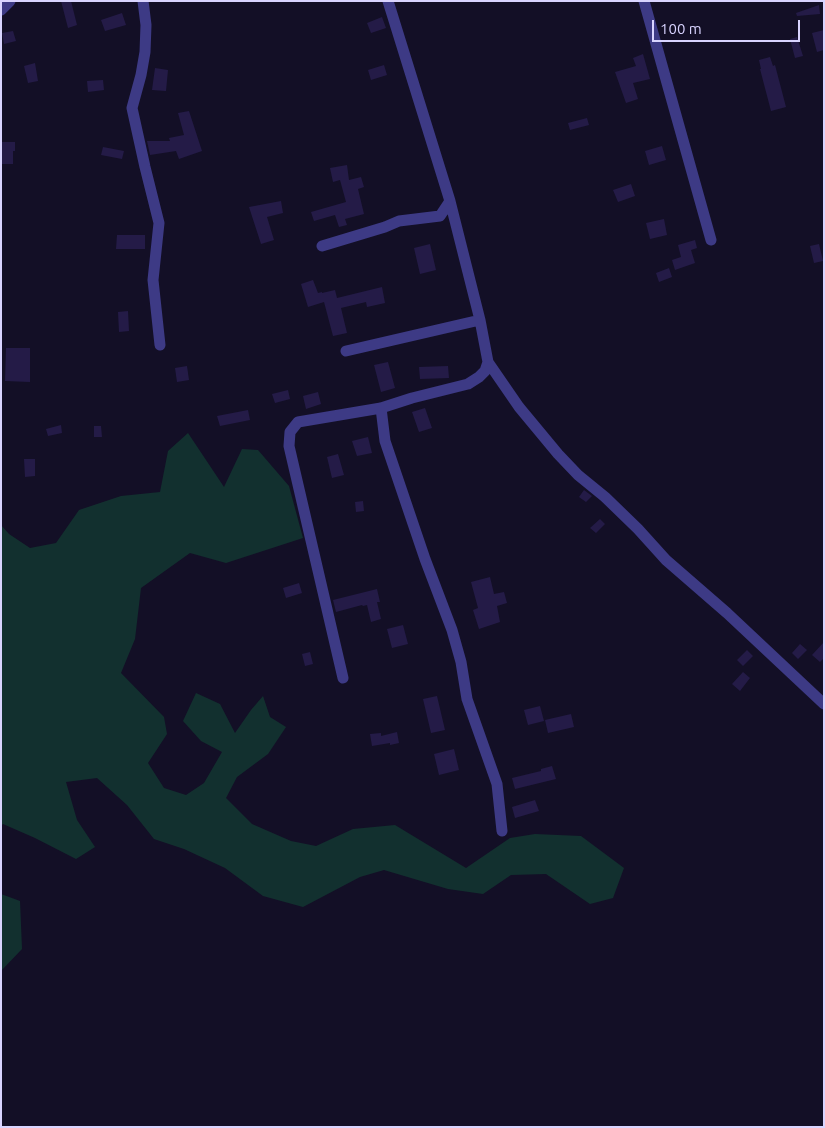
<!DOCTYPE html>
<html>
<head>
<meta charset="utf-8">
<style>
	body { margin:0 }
	#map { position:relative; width:825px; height:1128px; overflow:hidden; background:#130f26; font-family:Ubuntu,sans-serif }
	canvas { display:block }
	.frame { position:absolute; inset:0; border:2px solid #d9d4ff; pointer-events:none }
	.scale { position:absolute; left:652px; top:20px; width:148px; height:22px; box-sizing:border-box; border:2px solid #d9d4ff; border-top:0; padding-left:6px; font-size:15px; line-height:18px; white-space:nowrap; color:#d9d4ff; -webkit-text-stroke:4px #130f26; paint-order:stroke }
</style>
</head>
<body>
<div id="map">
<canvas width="825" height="1128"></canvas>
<div class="frame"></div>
<div class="scale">100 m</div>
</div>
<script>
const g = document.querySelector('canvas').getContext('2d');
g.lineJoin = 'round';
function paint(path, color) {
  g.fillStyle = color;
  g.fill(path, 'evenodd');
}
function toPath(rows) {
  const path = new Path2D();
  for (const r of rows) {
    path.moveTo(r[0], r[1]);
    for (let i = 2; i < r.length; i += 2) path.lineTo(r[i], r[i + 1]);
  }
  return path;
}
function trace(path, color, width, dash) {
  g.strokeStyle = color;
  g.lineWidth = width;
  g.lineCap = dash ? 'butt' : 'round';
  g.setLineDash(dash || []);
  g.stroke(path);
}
paint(toPath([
	[188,433,224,487,242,449,258,450,289,486,303,538,226,563,190,553,141,588,135,639,121,673,164,717,167,734,148,763,164,788,186,795,204,783,222,752,201,741,183,721,196,693,220,704,235,733,251,710,263,696,270,717,286,727,268,754,237,777,226,798,252,824,291,841,316,846,353,829,395,825,466,868,510,838,535,834,581,836,624,868,613,898,590,904,546,874,511,875,483,894,448,889,384,870,360,877,303,907,263,896,225,868,184,849,154,839,127,805,97,778,66,782,77,820,95,847,76,859,35,838,3,824,1,826,1,525,9,534,30,548,56,543,79,510,121,496,160,492,168,451],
	[1,894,20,901,22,949,1,971]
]), '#12302f');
paint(toPath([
	[61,1,71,1,77,25,68,28],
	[819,5,820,14,797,16,796,13],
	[122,13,126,25,105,31,101,20],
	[382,17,386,28,371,33,367,23],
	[824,30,824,50,817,52,812,33],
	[13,31,16,41,4,44,2,33],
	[797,37,803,56,795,58,790,39],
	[643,54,650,79,633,83,638,99,626,103,615,72,636,66,633,58],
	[770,57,773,66,775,65,786,107,771,111,760,69,761,69,759,60],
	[35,63,38,81,28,83,24,66],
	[384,65,387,75,371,80,368,70],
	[155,68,168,70,166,91,152,90],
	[103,80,104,90,88,92,87,81],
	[189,111,202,151,179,159,176,151,150,155,147,141,170,141,169,138,184,135,178,113],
	[587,118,589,125,570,130,568,123],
	[1,142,15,142,15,151,13,151,13,164,1,164],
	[662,146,666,160,649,165,645,151],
	[103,147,124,151,122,159,101,155],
	[347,165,349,180,361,177,364,187,358,189,364,214,345,219,347,225,339,227,335,215,314,221,311,212,346,202,340,180,333,182,330,168],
	[631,184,635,196,618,202,613,190],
	[281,201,283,213,267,217,274,240,261,244,249,207],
	[664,219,667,235,650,239,646,223],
	[117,235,145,235,145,249,116,249],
	[695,240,697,248,691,250,695,263,675,270,672,260,681,257,678,245],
	[430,244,436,270,420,274,414,248],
	[819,244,823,261,814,263,810,246],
	[669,268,672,277,659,282,656,273],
	[313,280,318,293,322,292,322,293,335,290,337,298,382,287,385,303,367,307,366,302,341,308,347,333,333,336,324,302,308,307,301,284],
	[128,311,129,331,119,332,118,312],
	[6,348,30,348,30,382,5,381],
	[388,362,395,388,381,392,374,365],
	[187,366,189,380,177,382,175,368],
	[448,366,449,378,420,379,419,367],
	[288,390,290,399,275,403,272,394],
	[318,392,321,404,306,409,303,396],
	[425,408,432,428,419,432,412,412],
	[248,410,250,420,220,426,217,416],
	[61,425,62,433,48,436,46,429],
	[94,426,101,426,102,437,94,437],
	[368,437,372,453,357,456,352,441],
	[338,454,344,475,332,478,327,457],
	[24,459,35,459,35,476,25,477],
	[584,490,592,496,586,502,579,497],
	[363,501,364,511,356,512,355,502],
	[600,519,605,524,596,533,590,528],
	[490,577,494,594,504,592,507,603,497,606,500,622,479,629,473,610,478,608,471,582],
	[299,583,302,593,286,598,283,588],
	[377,589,380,602,377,602,381,619,371,622,367,605,363,606,362,605,336,612,333,600],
	[403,625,408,644,392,648,387,629],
	[824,642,824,658,820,662,812,655],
	[800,644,807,650,798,659,792,653],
	[747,650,753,656,743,666,737,660],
	[310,652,313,664,305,666,302,654],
	[743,672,750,678,740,691,732,684],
	[437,696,445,730,431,733,423,699],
	[540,706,544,721,528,725,524,710],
	[571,714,574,727,548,733,545,720],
	[397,732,399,743,390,745,390,743,372,746,370,734,381,733,381,736],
	[454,749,459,770,439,775,434,754],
	[552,766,556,779,515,789,512,778,541,771,541,769],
	[535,800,539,811,515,818,512,807]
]), '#241b47');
trace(toPath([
	[143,1,146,25,145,52,141,75,132,108,145,167,159,223,153,280,160,345],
	[644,1,711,240],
	[1,10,10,1],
	[322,246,385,227,399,221,440,216,450,201],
	[346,351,480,320],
	[488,362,519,407,558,454,578,475,605,497,638,529,666,560,727,613,824,704],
	[381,408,385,441,425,559,452,630,461,662,467,699,497,784,502,831],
	[343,678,289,446,290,432,298,422,381,408,412,398,468,384,479,377,485,371,488,362,480,320,450,201,388,1]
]), '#3d3a85', 11);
</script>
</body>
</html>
